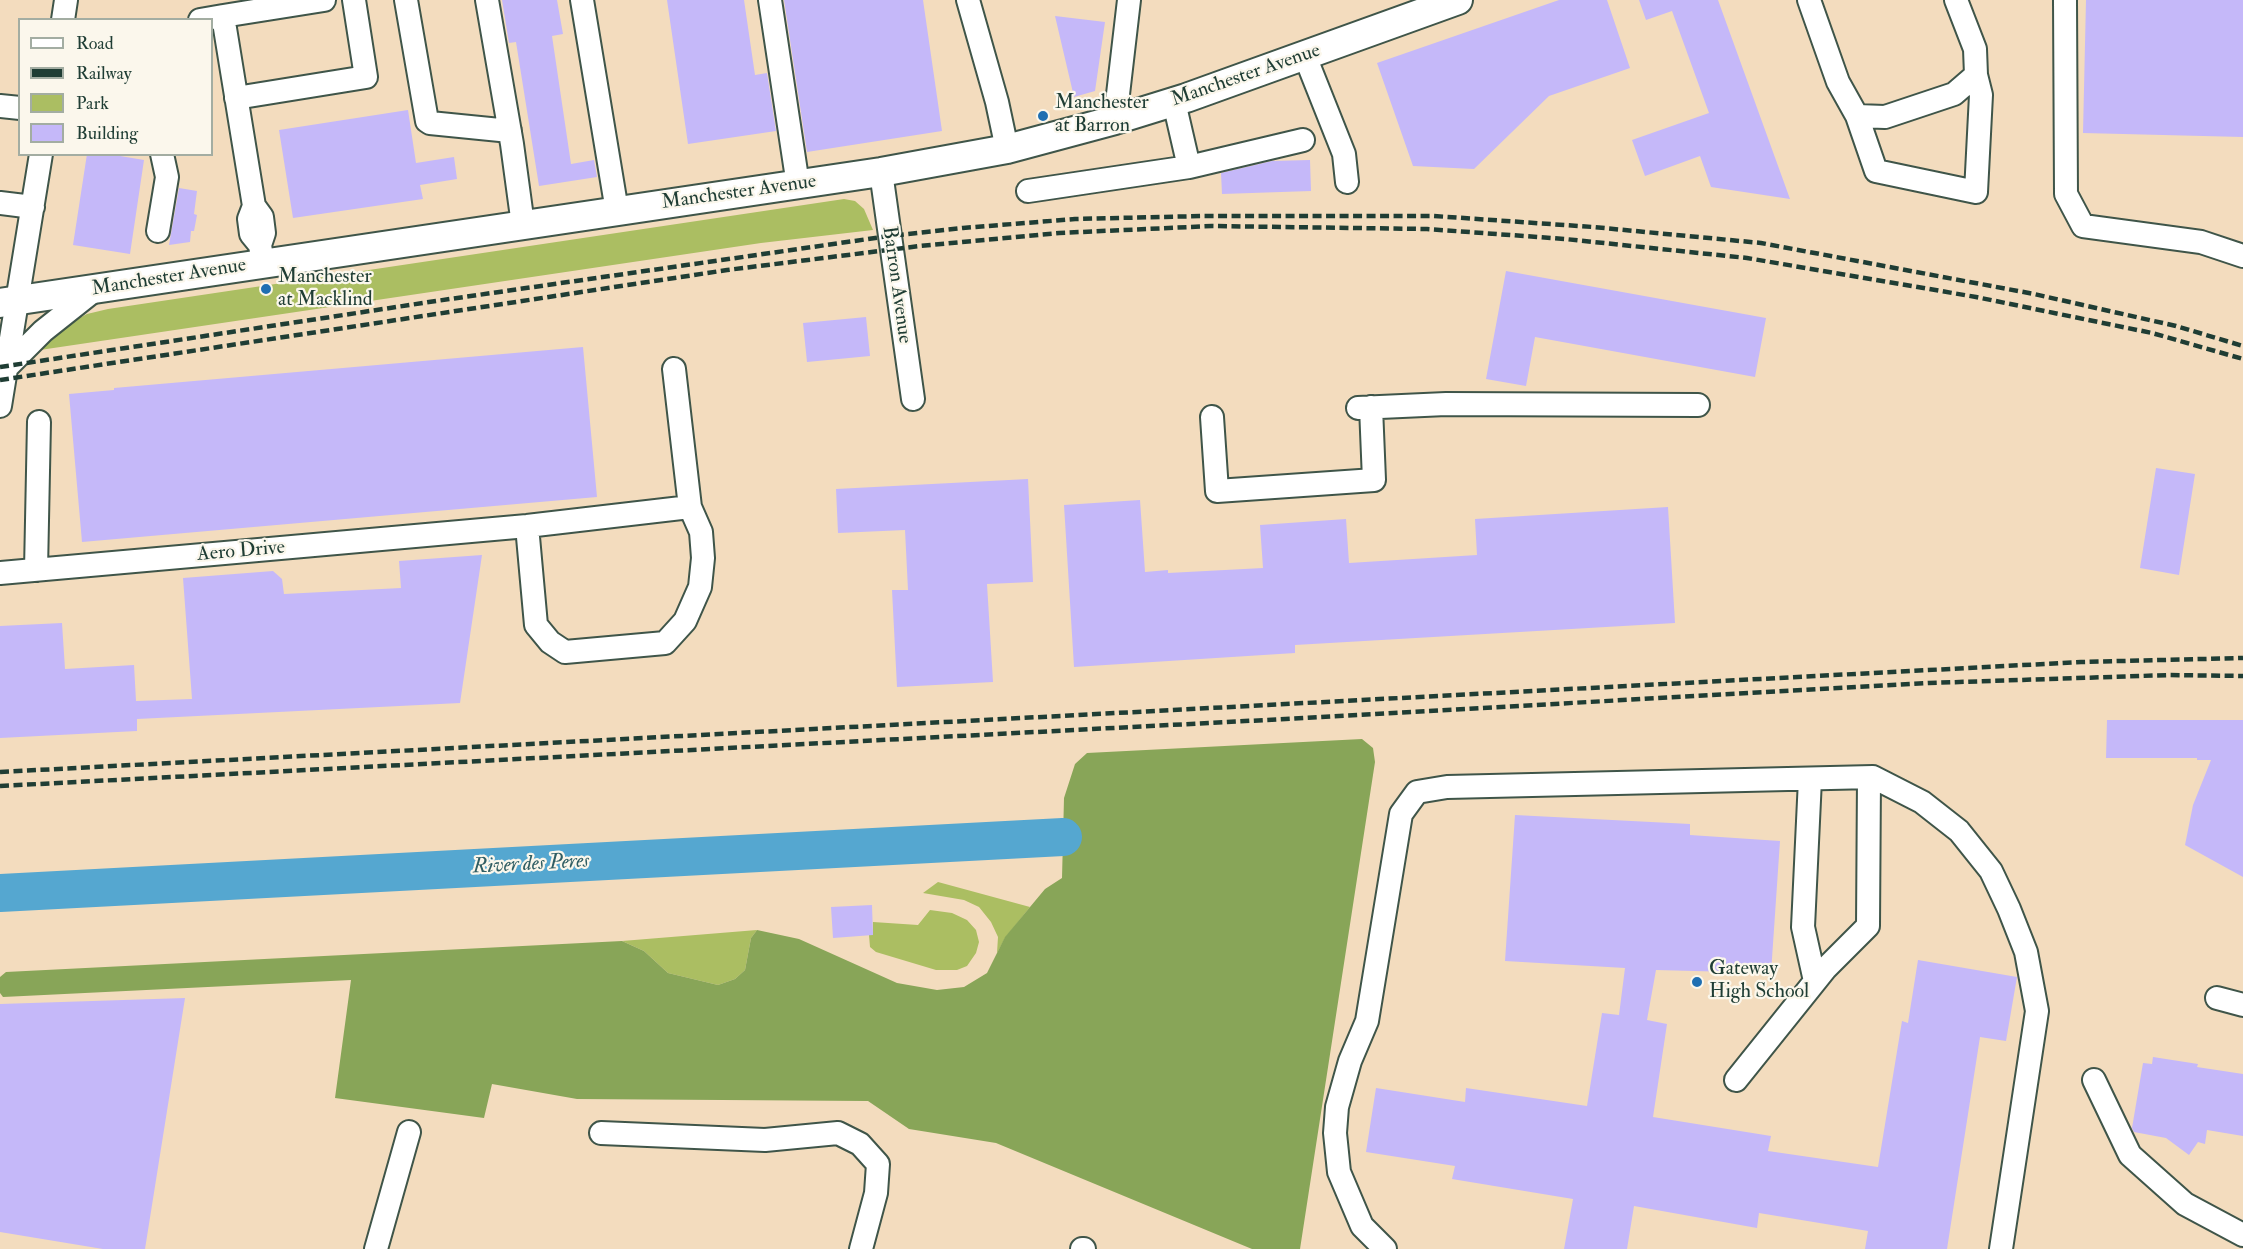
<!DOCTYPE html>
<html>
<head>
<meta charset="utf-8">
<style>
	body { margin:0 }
	#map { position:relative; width:2243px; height:1249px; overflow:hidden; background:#f3dcbe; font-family:"IM FELL Double Pica",serif }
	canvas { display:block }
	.legend { position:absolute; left:18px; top:18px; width:195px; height:138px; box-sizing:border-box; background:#fbf7ec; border:2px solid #a3ada2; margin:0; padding:8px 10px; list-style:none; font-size:18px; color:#1f3d34 }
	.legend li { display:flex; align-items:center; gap:12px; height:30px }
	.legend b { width:30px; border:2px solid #a3ada2 }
</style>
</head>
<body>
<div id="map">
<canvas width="2243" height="1249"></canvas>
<ul class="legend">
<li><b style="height:8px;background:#fff"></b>Road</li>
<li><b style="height:8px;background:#1f3d34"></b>Railway</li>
<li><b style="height:16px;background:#abbe62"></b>Park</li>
<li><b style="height:16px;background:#c5b8f9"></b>Building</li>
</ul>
</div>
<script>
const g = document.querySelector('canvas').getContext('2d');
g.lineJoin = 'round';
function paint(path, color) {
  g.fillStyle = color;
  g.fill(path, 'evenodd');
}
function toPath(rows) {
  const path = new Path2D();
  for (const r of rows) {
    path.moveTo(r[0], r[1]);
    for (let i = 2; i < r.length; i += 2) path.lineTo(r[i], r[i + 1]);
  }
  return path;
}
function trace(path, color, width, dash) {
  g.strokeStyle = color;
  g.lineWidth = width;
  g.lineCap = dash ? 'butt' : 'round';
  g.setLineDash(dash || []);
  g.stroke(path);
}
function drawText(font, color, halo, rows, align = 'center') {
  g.font = font + ' "IM FELL Double Pica",serif';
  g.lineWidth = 4.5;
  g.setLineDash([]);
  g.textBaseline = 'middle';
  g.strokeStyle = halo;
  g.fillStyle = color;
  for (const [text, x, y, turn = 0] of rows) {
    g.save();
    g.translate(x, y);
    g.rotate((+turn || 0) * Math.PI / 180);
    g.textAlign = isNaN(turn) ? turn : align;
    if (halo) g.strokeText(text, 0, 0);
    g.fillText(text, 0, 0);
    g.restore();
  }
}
paint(toPath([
	[844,199,855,201,864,209,873,230,761,243,40,350,51,336,68,324,87,314,108,309],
	[938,882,1030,907,1005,938,997,953,998,937,991,922,979,907,964,900,923,893],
	[930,910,952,913,967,920,976,930,979,942,976,953,967,966,957,970,936,970,876,952,870,947,869,935,873,935,873,922,918,925],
	[757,930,751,938,745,970,735,979,718,985,668,973,644,951,622,941]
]), '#abbe62');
paint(toPath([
	[1362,739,1373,748,1375,762,1300,1249,1252,1249,996,1143,909,1129,868,1101,577,1099,492,1084,484,1118,335,1098,351,980,3,997,0,993,0,977,6,972,622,941,644,951,668,973,718,985,735,979,745,970,751,938,757,930,799,939,897,983,937,990,964,987,987,973,1005,937,1045,889,1062,878,1064,798,1075,764,1087,753]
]), '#88a558');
trace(toPath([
	[0,893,1063,837]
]), '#55a7d0', 38);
paint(toPath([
	[502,0,557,0,563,34,552,36,571,164,594,160,597,177,539,186,516,42,509,43],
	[667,0,744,0,755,75,767,73,776,131,688,144],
	[784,0,923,0,942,131,807,152],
	[1559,0,1607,0,1630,68,1549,96,1474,169,1413,166,1377,63],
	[1639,0,1718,0,1790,199,1711,187,1700,156,1645,176,1632,140,1709,113,1672,11,1646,20],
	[2086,0,2243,0,2243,137,2083,133],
	[1055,16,1105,22,1095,91,1074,97],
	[408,110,416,163,454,157,457,179,420,185,423,199,293,218,279,130],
	[87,154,108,154,144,160,130,254,73,245],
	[1310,160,1311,191,1222,194,1221,173,1272,161],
	[179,188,197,191,194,214,197,215,194,231,191,231,190,242,169,245],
	[1506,271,1766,318,1755,377,1535,337,1526,386,1486,379],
	[866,317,870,356,807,362,803,323],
	[583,347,597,497,82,542,69,394,114,390,114,388],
	[2156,468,2195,474,2179,575,2140,568],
	[1028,479,1033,582,987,584,993,682,897,687,892,590,908,590,905,530,838,533,836,489],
	[1140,500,1145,572,1168,570,1168,573,1263,568,1260,525,1346,519,1349,563,1477,555,1475,519,1668,507,1675,623,1295,645,1295,653,1074,667,1064,505],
	[482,555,460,703,137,719,137,731,0,738,0,626,62,623,65,669,134,665,136,701,192,699,183,578,273,571,282,579,284,594,401,588,399,561],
	[2107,720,2243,720,2243,877,2185,845,2193,805,2211,760,2197,760,2197,758,2106,758],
	[1515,815,1690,824,1690,835,1780,841,1771,973,1656,970,1647,1020,1667,1024,1653,1117,1771,1136,1768,1151,1878,1167,1902,1021,1908,1023,1918,960,2017,977,2006,1041,1980,1037,1947,1249,1865,1249,1868,1231,1759,1213,1757,1228,1634,1206,1627,1249,1564,1249,1573,1199,1452,1179,1455,1166,1366,1152,1376,1088,1465,1102,1466,1088,1587,1106,1602,1013,1619,1015,1625,968,1505,961],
	[872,905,873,935,833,938,831,907],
	[185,998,145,1249,103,1249,0,1232,0,1004],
	[2153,1057,2198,1064,2197,1067,2243,1074,2243,1136,2207,1130,2205,1144,2198,1142,2189,1155,2166,1138,2134,1132,2132,1128,2143,1063,2152,1064]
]), '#c5b8f9');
const minor = toPath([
	[406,0,427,121,430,123,510,131],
	[487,0,512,144,523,225],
	[582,0,617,211],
	[770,0,798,185],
	[968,0,997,102,1007,149],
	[1809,0,1838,82,1857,116,1885,117,1954,94,1976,75,1975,49,1956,0],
	[2065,0,2066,194,2083,226,2201,242,2243,256],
	[223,16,324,0],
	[63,20,66,0],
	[200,20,223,16,254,206],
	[1305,56,1344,154,1347,182],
	[236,98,366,77,354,0],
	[1174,102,1189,167,1303,140],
	[0,106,20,108],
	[1857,116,1876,171,1976,192,1981,95,1976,75],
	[1115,120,1129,0],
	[881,172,913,399],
	[1028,191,1189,167],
	[0,203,33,207],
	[158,231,167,177,162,154],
	[260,245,251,234,249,219,254,206,262,217,264,233,260,245,263,264],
	[7,367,43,331,96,289],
	[0,406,41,154],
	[1358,408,1446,404,1698,405],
	[1212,417,1217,491,1374,480,1371,407],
	[527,526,536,625,550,642,565,652,665,643,685,621,700,587,703,558,701,532,690,507],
	[36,570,39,422],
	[0,573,527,526,690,507,674,369],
	[1810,779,1803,927,1815,981],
	[2217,998,2243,1005],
	[1736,1080,1825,969,1868,926,1869,778],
	[2094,1080,2130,1155,2185,1204,2243,1235],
	[601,1133,765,1140,838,1133,860,1144,878,1164,876,1193,861,1249],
	[376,1249,409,1132],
	[1082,1249,1084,1249],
	[1385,1249,1362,1226,1339,1172,1335,1133,1337,1107,1350,1061,1367,1021,1401,814,1417,792,1447,787,1873,777,1922,802,1959,831,1991,871,2009,909,2026,952,2037,1011,2001,1249]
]);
const major = toPath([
	[0,303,881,172,1007,149,1115,120,1186,98,1458,0]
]);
trace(minor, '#3f5549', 26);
trace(major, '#3f5549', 32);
trace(minor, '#fff', 22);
trace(major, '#fff', 28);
trace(toPath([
	[0,367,436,301,889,236,963,228,1075,219,1203,216,1434,216,1593,227,1761,243,2034,294,2176,326,2243,346],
	[0,380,727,270,920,246,1059,233,1212,226,1427,229,1565,239,1747,258,1976,297,2152,333,2243,359],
	[0,772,2081,662,2243,658],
	[0,786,1266,720,1929,683,2170,675,2243,676]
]), '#1f3d34', 4.5, [9, 4.5]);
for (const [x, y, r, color] of [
	[1043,116,6,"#1f6fb2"],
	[266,289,6,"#1f6fb2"],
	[1697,982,6,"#1f6fb2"]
]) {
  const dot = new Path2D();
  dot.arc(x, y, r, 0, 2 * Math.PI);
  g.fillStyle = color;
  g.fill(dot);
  trace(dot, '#fbf7ec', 2);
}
drawText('20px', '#1f3d34', '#fbf7ec', [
	["Manchester Avenue",1246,76,-19],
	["Manchester Avenue",739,193,-8],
	["Manchester Avenue",169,278,-9],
	["Barron Avenue",896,285,82],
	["Aero Drive",241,552,-5]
]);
drawText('20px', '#1f3d34', '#fbf7ec', [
	["Manchester",1055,104],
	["at Barron",1055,127],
	["Manchester",278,278],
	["at Macklind",278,301],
	["Gateway",1709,970],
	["High School",1709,993]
], 'left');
drawText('italic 21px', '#2f5d63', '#fbf7ec', [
	["River des Peres",531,865,-3]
]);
</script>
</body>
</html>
